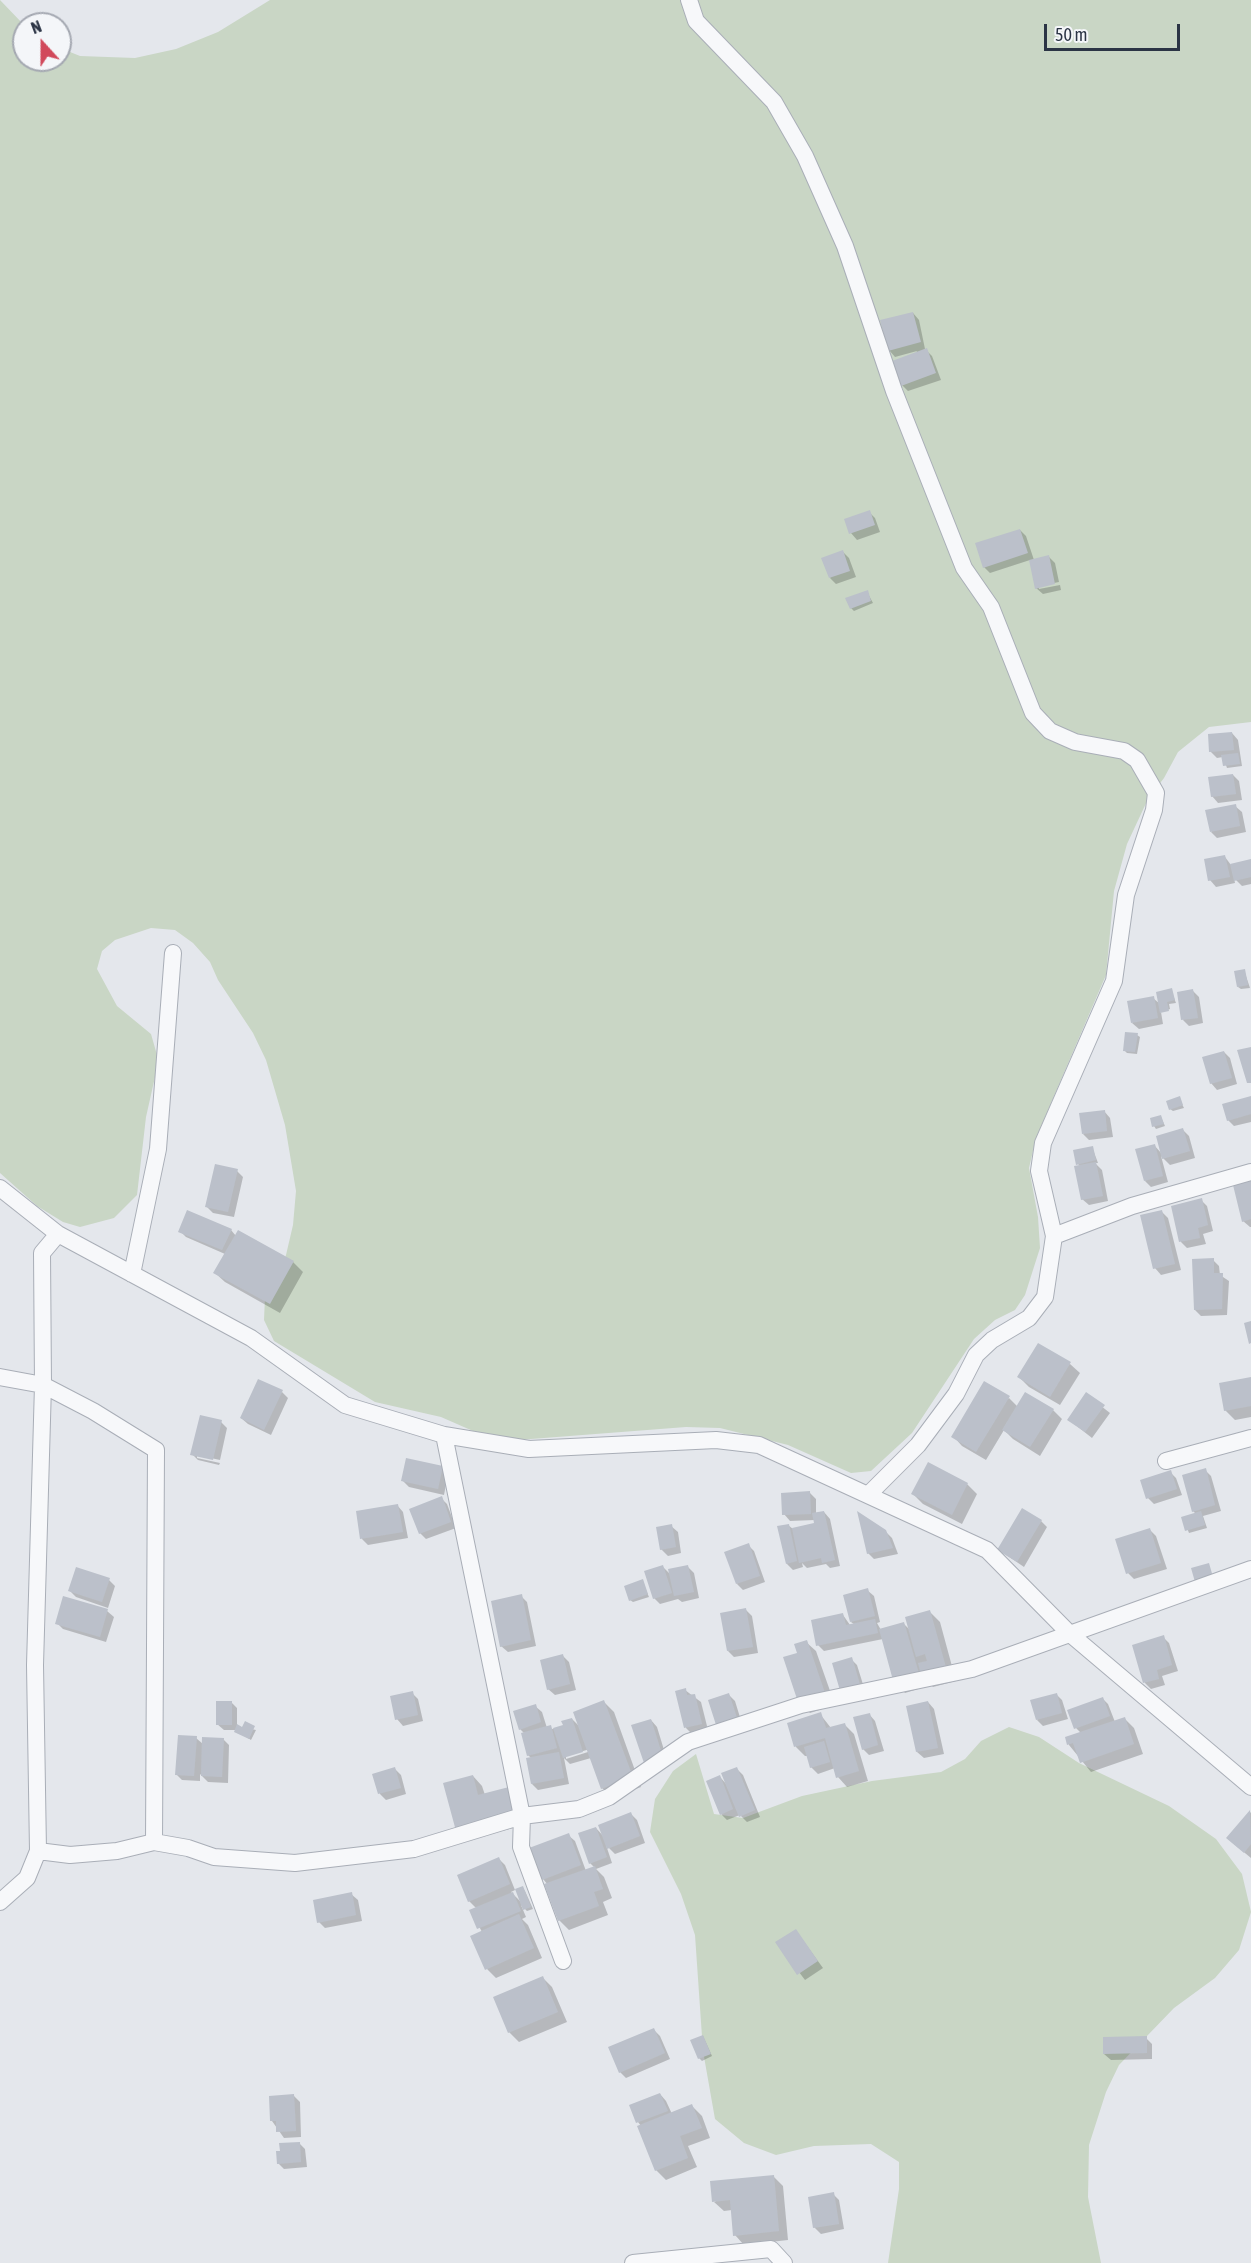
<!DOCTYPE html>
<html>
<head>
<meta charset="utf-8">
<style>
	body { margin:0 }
	#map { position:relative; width:1251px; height:2263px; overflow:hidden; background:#e4e7ec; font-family:"Asap Condensed",sans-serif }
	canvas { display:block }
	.north { position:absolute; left:12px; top:12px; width:60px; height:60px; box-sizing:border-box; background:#f4f6f9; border:2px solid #a4a8b1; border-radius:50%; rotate:339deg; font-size:16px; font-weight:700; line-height:24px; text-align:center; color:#2b3445 }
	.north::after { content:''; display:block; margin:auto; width:21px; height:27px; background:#d1495b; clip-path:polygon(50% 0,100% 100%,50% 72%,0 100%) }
	.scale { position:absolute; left:1044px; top:24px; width:136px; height:27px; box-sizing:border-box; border:3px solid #2b3445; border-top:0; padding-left:8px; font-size:18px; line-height:21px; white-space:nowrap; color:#2b3445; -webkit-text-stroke:4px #f4f6f9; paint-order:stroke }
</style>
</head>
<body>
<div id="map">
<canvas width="1251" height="2263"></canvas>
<div class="north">N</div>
<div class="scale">50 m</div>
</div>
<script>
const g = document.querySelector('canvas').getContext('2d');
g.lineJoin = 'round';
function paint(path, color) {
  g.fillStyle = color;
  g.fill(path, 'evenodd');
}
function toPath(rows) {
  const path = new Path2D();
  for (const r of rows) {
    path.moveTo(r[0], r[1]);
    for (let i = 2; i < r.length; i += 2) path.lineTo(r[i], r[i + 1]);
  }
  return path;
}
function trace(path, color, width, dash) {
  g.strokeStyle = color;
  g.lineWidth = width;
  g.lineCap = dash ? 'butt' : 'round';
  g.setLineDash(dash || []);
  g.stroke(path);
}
paint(toPath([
	[0,0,24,25,24,60,60,60,60,48,80,56,135,58,176,49,218,32,270,0,1251,0,1251,722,1209,727,1178,752,1164,778,1148,799,1127,844,1114,891,1106,975,1036,1138,1029,1168,1038,1217,1040,1248,1025,1295,1015,1310,995,1320,974,1339,912,1433,871,1471,851,1473,788,1445,720,1428,686,1427,518,1440,473,1431,441,1417,375,1402,274,1341,264,1320,265,1297,277,1280,286,1255,293,1225,296,1191,285,1125,266,1060,253,1033,218,980,210,962,193,943,175,930,151,928,115,940,102,951,97,969,117,1006,151,1034,157,1055,155,1077,146,1117,137,1195,114,1218,80,1227,63,1222,37,1206,0,1173],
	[1009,1727,1039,1737,1079,1763,1169,1806,1216,1839,1242,1874,1251,1912,1239,1950,1215,1978,1174,2008,1119,2065,1106,2092,1089,2145,1088,2197,1101,2263,888,2263,899,2189,899,2162,871,2144,814,2146,776,2155,744,2143,715,2119,703,2051,695,1935,681,1894,650,1832,655,1799,673,1771,696,1754,714,1814,743,1818,802,1796,872,1781,941,1772,965,1759,981,1741]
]), '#c9d6c5');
paint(toPath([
	[913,313,919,320,925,349,932,356,941,380,908,391,902,385,917,351,895,357,889,350],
	[869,512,875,518,880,532,857,540,851,533],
	[1020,530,1026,536,1034,560,1049,557,1055,563,1059,582,1039,586,1039,589,1060,585,1061,590,1043,594,1036,588,1030,560,990,573,984,567],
	[843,552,849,558,856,577,836,584,830,578],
	[867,592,873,603,854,611,851,608],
	[1232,733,1238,740,1242,766,1227,768,1223,757,1217,758,1210,751],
	[1233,775,1239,781,1242,800,1218,803,1212,796],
	[1235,806,1242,812,1246,832,1217,838,1211,832],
	[1225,857,1231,865,1251,860,1251,884,1242,886,1234,878,1235,883,1216,887,1210,880],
	[1244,970,1250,988,1241,989,1238,987],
	[1171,990,1176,1003,1169,1004,1170,1009,1161,1012,1163,1024,1139,1029,1132,1023,1153,998,1160,1004],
	[1193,991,1199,997,1203,1023,1189,1026,1183,1020],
	[1137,1035,1140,1037,1137,1054,1127,1053,1124,1050],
	[1224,1052,1230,1058,1237,1084,1217,1090,1211,1083],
	[1251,1097,1251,1122,1234,1126,1228,1120],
	[1179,1098,1184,1108,1173,1111,1170,1109],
	[1104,1111,1110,1118,1113,1137,1089,1140,1083,1134],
	[1161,1117,1165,1126,1156,1129,1154,1126],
	[1183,1130,1189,1136,1195,1158,1170,1165,1161,1156,1168,1182,1151,1187,1145,1181,1154,1145,1162,1154],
	[1092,1147,1098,1163,1095,1163,1102,1170,1108,1201,1089,1205,1082,1199,1081,1167,1078,1164],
	[237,1171,243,1177,234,1217,213,1213,207,1207],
	[1251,1182,1251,1227,1250,1227,1243,1221],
	[1201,1200,1207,1206,1213,1231,1203,1234,1206,1244,1187,1248,1181,1242,1172,1207],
	[1162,1212,1168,1218,1181,1270,1161,1275,1155,1268],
	[231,1230,236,1236,293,1262,303,1272,280,1313,225,1282,215,1273,225,1254,186,1237,180,1231],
	[1213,1260,1219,1266,1220,1275,1229,1281,1227,1315,1201,1316,1195,1310],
	[1070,1364,1080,1373,1060,1405,1029,1387,1019,1377],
	[1251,1379,1251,1417,1235,1420,1225,1410],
	[282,1392,288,1398,271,1435,248,1424,241,1418],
	[1087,1395,1110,1413,1092,1438,1069,1420],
	[1009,1398,1018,1407,1053,1410,1062,1419,1040,1456,1013,1439,1004,1430,986,1460,962,1446,953,1436],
	[221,1422,227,1428,220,1460,197,1455,197,1458,220,1463,219,1465,198,1460,192,1454],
	[928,1464,967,1484,977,1494,962,1524,923,1504,913,1494],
	[442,1468,448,1474,444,1495,409,1487,403,1481],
	[1205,1470,1211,1476,1221,1511,1203,1516,1207,1528,1189,1533,1183,1518,1196,1514,1193,1511],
	[1170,1472,1176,1478,1182,1495,1154,1504,1148,1498],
	[810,1493,816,1499,816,1514,824,1512,830,1519,840,1566,830,1568,826,1564,807,1568,802,1563,803,1567,793,1570,787,1564,788,1525,793,1529,816,1524,815,1520,790,1521,784,1514],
	[441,1498,447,1504,456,1528,426,1539,420,1533],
	[397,1505,403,1512,408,1538,368,1545,362,1539,358,1512],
	[1041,1521,1047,1527,1024,1567,999,1550],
	[671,1526,678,1532,681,1553,668,1556,661,1549],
	[1150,1530,1156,1536,1167,1569,1134,1579,1128,1573],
	[885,1531,892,1538,898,1554,874,1559,868,1553],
	[748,1545,754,1551,765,1582,743,1590,737,1584],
	[687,1566,694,1573,699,1598,682,1602,678,1599,660,1604,654,1598,663,1567,671,1575],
	[109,1580,115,1586,108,1608,76,1597,70,1591],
	[642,1581,649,1597,633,1602,630,1600],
	[867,1590,874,1596,880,1622,877,1623,881,1630,904,1624,910,1630,930,1612,940,1622,956,1681,933,1687,927,1681,928,1686,905,1693,896,1683,883,1639,824,1651,818,1645,843,1615,850,1625,855,1625,851,1622],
	[521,1596,527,1602,536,1646,508,1652,501,1646],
	[746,1610,752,1616,758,1653,734,1657,728,1651],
	[107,1611,114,1617,106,1642,63,1629,57,1623],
	[1163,1637,1169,1643,1178,1671,1162,1676,1165,1685,1151,1689,1145,1683,1134,1646],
	[806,1642,816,1651,835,1705,810,1713,801,1704,799,1654],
	[563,1656,569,1662,576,1690,555,1695,548,1689],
	[851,1659,857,1665,866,1694,834,1664],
	[685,1690,701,1702,708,1730,692,1734,686,1728],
	[412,1693,418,1699,423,1721,403,1726,397,1719],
	[1056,1694,1062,1700,1068,1719,1043,1726,1037,1720],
	[729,1695,735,1701,743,1727,724,1733],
	[1102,1698,1108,1704,1115,1722,1124,1718,1134,1728,1143,1754,1091,1772,1069,1745,1067,1738,1081,1733,1076,1728],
	[231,1702,237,1708,237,1726,256,1730,251,1740,235,1730,224,1730,217,1724],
	[604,1702,614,1712,641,1787,612,1798,602,1788,591,1758,570,1764,564,1758,569,1784,538,1790,532,1784,532,1759,528,1755,525,1734,520,1729,535,1706,542,1712,547,1728,553,1729,565,1726,572,1719,580,1727],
	[590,1749,591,1751,566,1759,566,1756],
	[928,1702,934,1709,944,1754,924,1758,917,1752],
	[820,1714,831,1728,844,1724,854,1734,868,1781,847,1787,838,1777,835,1768,818,1774,811,1767,808,1756,805,1756,796,1747,789,1724],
	[869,1714,875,1721,884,1751,869,1755,863,1749],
	[651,1720,657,1727,668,1763,651,1768],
	[196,1738,203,1744,223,1739,229,1745,228,1783,208,1782,200,1774,200,1781,182,1780,176,1774],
	[736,1768,743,1775,760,1817,747,1822,740,1815,727,1820,721,1814,720,1777,728,1786],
	[395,1769,401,1775,406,1794,386,1800,380,1794,374,1775],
	[473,1776,482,1786,485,1795,525,1825,467,1840],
	[1250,1812,1251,1813,1251,1858,1234,1844],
	[631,1814,637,1820,645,1843,615,1854,606,1845,612,1863,596,1869,604,1877,612,1898,603,1902,608,1915,569,1930,559,1920,548,1885,543,1879,568,1835,575,1841,586,1871,595,1868,590,1863,596,1828,605,1838],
	[499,1859,505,1865,515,1890,511,1892,522,1903,523,1888,525,1891,533,1909,527,1911,521,1905,526,1917,522,1919,528,1925,542,1958,496,1978,487,1969,482,1932,471,1911,477,1909,469,1901],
	[351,1894,358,1900,362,1921,325,1928,319,1922],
	[796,1931,823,1968,805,1980,777,1943],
	[543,1978,552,1987,567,2022,519,2042,509,2032],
	[654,2030,660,2036,670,2059,626,2078,620,2072],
	[703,2036,712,2056,702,2061,699,2058],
	[1146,2038,1152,2044,1152,2059,1111,2060,1104,2054],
	[660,2094,666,2101,672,2114,692,2106,702,2116,710,2138,688,2146,697,2167,666,2180,656,2170,641,2126,638,2122],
	[294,2096,300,2102,301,2137,284,2138,272,2121],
	[299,2143,305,2149,307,2167,284,2169,278,2163],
	[773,2176,783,2186,788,2240,744,2245,735,2235,732,2210,724,2211,714,2202],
	[833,2194,839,2200,844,2229,821,2234,814,2227]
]), '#0003');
paint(toPath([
	[913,312,921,342,888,351,880,320],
	[927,348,936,373,901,386,892,361],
	[870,510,875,525,849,534,844,519],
	[1020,529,1028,553,983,568,975,543],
	[843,550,850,571,829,578,821,558],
	[1049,555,1055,584,1035,589,1029,560],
	[868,590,871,601,850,609,845,598],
	[1232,732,1234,750,1209,752,1208,734],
	[1238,753,1240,764,1223,766,1221,755],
	[1233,774,1236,794,1211,797,1208,777],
	[1236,804,1240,826,1210,832,1205,810],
	[1225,855,1230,877,1208,881,1204,859],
	[1251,859,1251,877,1234,881,1230,864],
	[1245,969,1248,985,1237,987,1234,971],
	[1172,988,1175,1000,1167,1002,1169,1011,1160,1013,1156,992],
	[1193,989,1198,1018,1181,1020,1177,992],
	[1154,996,1158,1018,1131,1023,1127,1001],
	[1125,1032,1138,1033,1135,1052,1123,1051],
	[1251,1047,1251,1083,1247,1083,1237,1050],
	[1224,1051,1232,1078,1210,1084,1202,1057],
	[1180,1096,1183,1105,1169,1110,1166,1101],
	[1251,1096,1251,1114,1227,1121,1222,1104],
	[1105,1110,1107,1131,1082,1134,1079,1113],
	[1161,1115,1164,1124,1152,1127,1150,1118],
	[1183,1128,1190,1151,1162,1159,1156,1136],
	[1155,1144,1163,1176,1144,1181,1135,1149],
	[1093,1146,1096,1160,1076,1165,1073,1150],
	[1096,1162,1103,1196,1081,1200,1074,1166],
	[215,1164,238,1169,228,1212,205,1207],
	[1251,1180,1251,1219,1242,1222,1233,1185],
	[1202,1198,1208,1225,1198,1228,1200,1238,1179,1242,1171,1206],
	[187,1210,232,1229,222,1250,178,1232],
	[1162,1210,1175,1264,1153,1269,1140,1215],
	[238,1230,294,1261,270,1304,213,1273],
	[1214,1258,1214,1273,1223,1273,1222,1309,1194,1310,1192,1259],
	[1251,1321,1251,1343,1249,1344,1244,1323],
	[1038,1343,1071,1362,1050,1397,1017,1377],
	[1251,1377,1251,1406,1224,1411,1219,1383],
	[258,1379,283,1390,264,1430,240,1418],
	[984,1381,1010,1396,976,1452,951,1437],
	[1025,1392,1054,1409,1030,1447,1002,1430],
	[1086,1392,1105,1405,1085,1432,1067,1420],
	[200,1415,222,1420,213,1460,190,1455],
	[406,1458,443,1466,438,1489,401,1481],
	[928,1462,968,1483,952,1515,911,1494],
	[1206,1468,1215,1505,1192,1512,1182,1475],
	[1171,1470,1177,1489,1146,1499,1140,1480],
	[810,1491,811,1514,782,1515,781,1493],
	[442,1496,451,1522,419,1534,409,1509],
	[398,1504,403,1532,360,1539,356,1511],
	[1022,1508,1042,1520,1017,1562,997,1550],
	[824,1511,835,1560,822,1563,821,1558,799,1563,792,1528,814,1523,812,1513],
	[857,1511,886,1530,893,1548,867,1554],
	[1201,1511,1205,1525,1185,1531,1181,1517],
	[672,1524,676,1547,660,1550,656,1527],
	[789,1524,797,1561,786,1564,777,1526],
	[1150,1528,1161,1563,1126,1574,1115,1539],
	[749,1543,760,1576,736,1584,724,1552],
	[1209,1563,1213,1577,1195,1582,1191,1568],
	[663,1565,672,1593,653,1599,644,1571],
	[688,1565,694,1592,674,1596,668,1569],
	[76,1567,110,1578,102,1602,68,1591],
	[643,1579,648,1594,629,1601,624,1586],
	[868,1588,875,1616,850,1622,843,1595],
	[522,1594,531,1640,500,1647,491,1601],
	[63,1596,108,1609,100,1637,55,1624],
	[746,1608,753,1647,727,1651,720,1613],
	[930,1610,947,1671,922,1678,918,1663,927,1661,925,1654,916,1657,905,1617],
	[843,1613,846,1625,875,1619,878,1633,816,1646,811,1620],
	[904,1622,920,1677,894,1684,879,1629],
	[1164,1635,1172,1665,1157,1670,1159,1679,1143,1683,1132,1645],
	[807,1640,826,1696,799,1705,783,1657,797,1653,794,1644],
	[563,1654,570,1684,547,1690,540,1660],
	[852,1657,861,1688,841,1694,832,1663],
	[686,1688,687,1695,695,1694,702,1724,684,1728,675,1691],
	[413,1691,418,1715,395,1720,390,1696],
	[729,1693,738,1721,717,1728,708,1700],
	[1057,1693,1062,1713,1036,1720,1030,1700],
	[1103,1697,1110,1716,1074,1729,1067,1710],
	[604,1700,633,1777,601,1789,573,1712],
	[216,1701,232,1701,232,1725,216,1725],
	[928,1701,938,1748,916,1752,906,1706],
	[536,1704,541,1722,519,1730,513,1711],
	[821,1712,826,1728,845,1723,859,1771,836,1778,825,1738,794,1747,787,1723],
	[870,1713,878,1745,862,1750,853,1717],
	[1125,1717,1134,1744,1080,1763,1073,1743,1067,1745,1065,1737],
	[572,1718,583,1752,563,1758,553,1728,563,1725,561,1721],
	[651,1719,663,1757,644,1763,631,1725],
	[245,1721,255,1726,249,1739,234,1732,237,1724,242,1727],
	[551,1725,557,1748,527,1756,521,1733],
	[178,1735,197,1736,194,1776,175,1775],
	[202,1737,224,1738,222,1777,201,1776],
	[824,1741,830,1762,810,1768,804,1747],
	[559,1752,564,1778,531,1784,526,1758],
	[395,1767,401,1788,378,1794,372,1774],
	[737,1767,755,1810,739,1817,721,1773],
	[473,1775,478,1795,509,1787,516,1815,456,1831,443,1783],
	[720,1775,733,1809,720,1815,706,1781],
	[1250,1810,1251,1844,1244,1853,1226,1838],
	[631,1812,640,1836,607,1849,598,1825],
	[596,1827,607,1857,589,1864,578,1833],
	[569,1833,581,1865,542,1880,529,1848],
	[499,1857,510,1884,468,1902,457,1875],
	[595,1866,603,1889,594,1892,599,1906,558,1921,544,1884],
	[523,1886,531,1907,523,1910,515,1889],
	[352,1892,356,1915,317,1923,313,1900],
	[513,1892,521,1911,477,1929,469,1910],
	[519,1914,534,1948,485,1970,470,1936],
	[796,1929,818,1961,797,1975,775,1942],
	[543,1976,558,2012,508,2033,493,1997],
	[654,2028,665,2053,619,2073,608,2047],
	[703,2035,711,2054,698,2059,690,2040],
	[1147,2036,1147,2053,1103,2054,1103,2037],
	[660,2093,668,2111,636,2123,629,2105],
	[294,2094,296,2131,276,2132,276,2121,270,2121,269,2096],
	[692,2104,702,2128,680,2136,688,2158,655,2171,637,2126],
	[300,2142,301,2162,277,2164,276,2151,280,2151,279,2143],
	[774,2175,779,2231,733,2236,730,2200,712,2202,710,2181],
	[834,2192,839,2224,813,2228,808,2197]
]), '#bbc0ca');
const street = toPath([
	[689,0,696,21,774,102,805,156,845,246,894,391,964,568,991,607,1033,713,1050,731,1075,742,1124,751,1137,760,1156,793,1154,810,1126,895,1114,981,1043,1143,1039,1171,1054,1236,1045,1297,1029,1318,992,1340,976,1355,956,1394,918,1445,868,1495],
	[0,1188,58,1234,251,1338,345,1405,444,1435,529,1449,716,1440,759,1445,987,1550,1069,1633,1251,1787],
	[1054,1236,1132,1206,1251,1172],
	[132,1274,158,1149,173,953],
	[0,1377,43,1385,93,1411,156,1450,154,1842],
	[444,1435,522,1816,521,1847,563,1961],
	[1166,1461,1251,1438],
	[38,1851,70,1855,117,1851,154,1842,188,1848,214,1857,295,1863,414,1849,522,1816,579,1809,609,1797,688,1742,801,1705,972,1669,1251,1569],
	[0,1902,27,1878,38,1851,35,1665,43,1385,42,1253,58,1234],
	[633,2263,771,2249,784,2263]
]);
trace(street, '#a9aeb7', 18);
trace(street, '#f7f8fa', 16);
</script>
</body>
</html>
